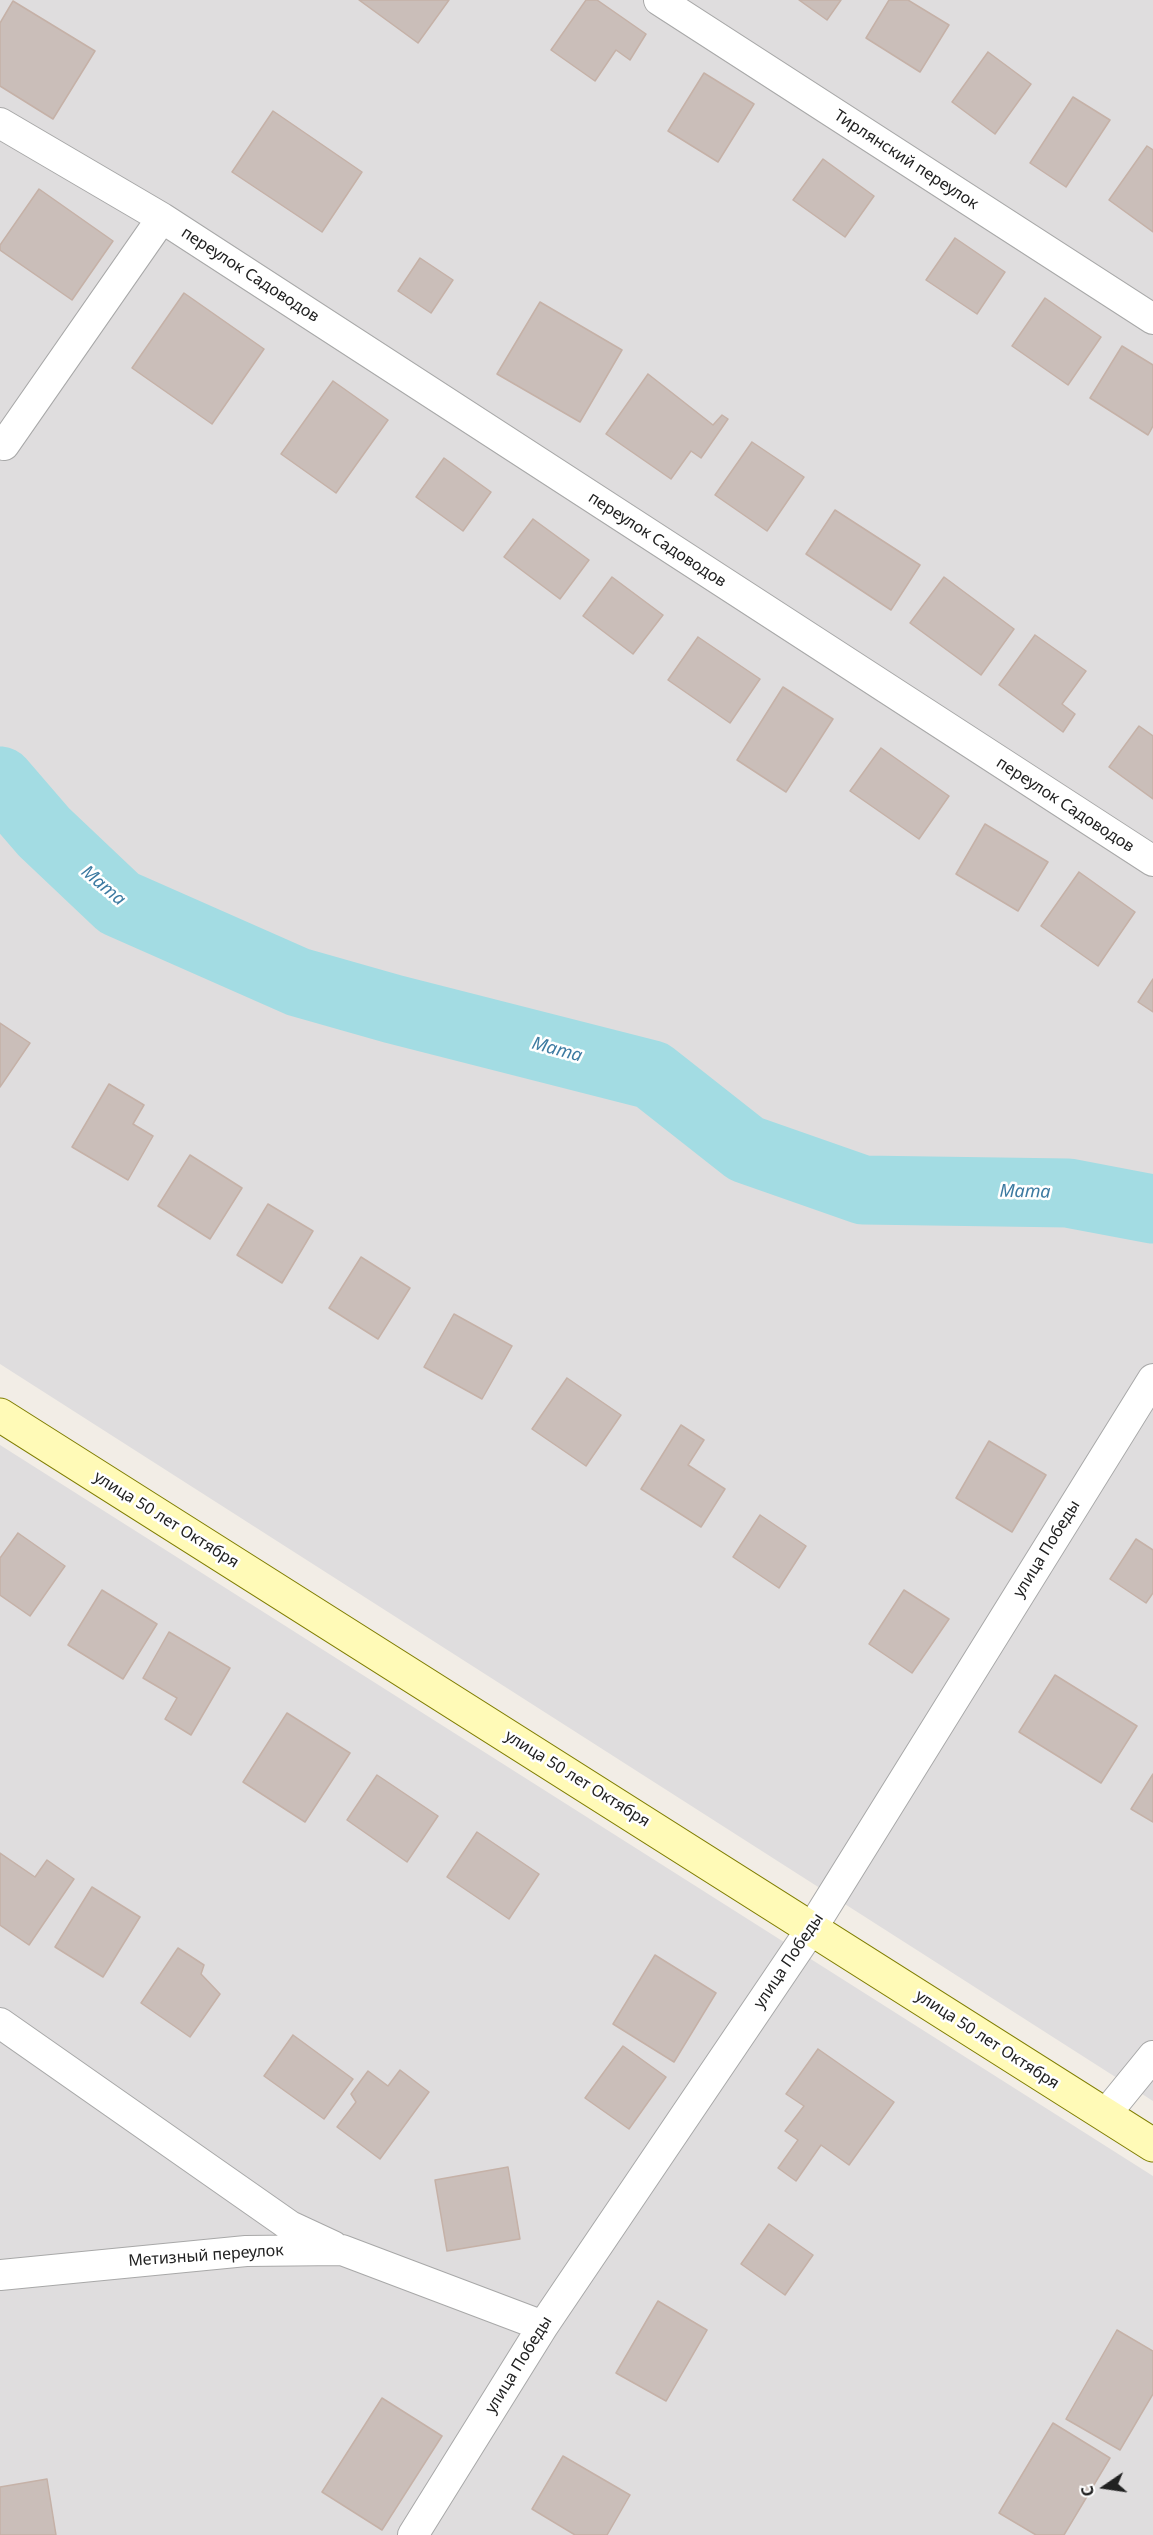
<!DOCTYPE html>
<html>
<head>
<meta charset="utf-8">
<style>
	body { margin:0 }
	#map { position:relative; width:1153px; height:2535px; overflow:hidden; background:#f2ede6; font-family:"Noto Sans",sans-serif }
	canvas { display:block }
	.north { position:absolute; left:1075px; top:2457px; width:60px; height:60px; -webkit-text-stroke:4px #fff; paint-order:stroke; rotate:257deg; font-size:16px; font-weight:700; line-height:24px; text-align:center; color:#212121 }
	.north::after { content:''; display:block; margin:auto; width:21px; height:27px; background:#212121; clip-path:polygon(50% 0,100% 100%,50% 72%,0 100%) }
</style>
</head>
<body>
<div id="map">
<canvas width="1153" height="2535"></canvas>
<div class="north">С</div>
</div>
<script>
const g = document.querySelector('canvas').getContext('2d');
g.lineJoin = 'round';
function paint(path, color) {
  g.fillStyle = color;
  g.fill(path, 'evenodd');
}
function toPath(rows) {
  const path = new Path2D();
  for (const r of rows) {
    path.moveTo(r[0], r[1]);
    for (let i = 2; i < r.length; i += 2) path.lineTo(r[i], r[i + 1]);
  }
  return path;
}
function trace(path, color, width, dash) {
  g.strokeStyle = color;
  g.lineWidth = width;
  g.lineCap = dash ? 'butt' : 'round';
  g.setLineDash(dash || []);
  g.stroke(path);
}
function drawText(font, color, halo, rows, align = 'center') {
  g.font = font + ' "Noto Sans",sans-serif';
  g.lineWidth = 5;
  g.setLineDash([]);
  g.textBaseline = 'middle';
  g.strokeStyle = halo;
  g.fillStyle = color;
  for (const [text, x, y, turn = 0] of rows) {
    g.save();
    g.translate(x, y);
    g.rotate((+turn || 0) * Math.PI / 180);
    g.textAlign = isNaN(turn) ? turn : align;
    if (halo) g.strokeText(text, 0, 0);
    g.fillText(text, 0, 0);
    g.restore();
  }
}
paint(toPath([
	[0,0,1153,0,1153,2101,0,1364],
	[0,1445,1153,2176,1153,2535,0,2535]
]), '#dfddde');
trace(toPath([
	[0,781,44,832,119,903,298,982,393,1009,652,1075,746,1149,863,1190,1068,1193,1153,1209]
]), '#a3dce3', 69);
const building = toPath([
	[359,0,449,0,418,43,359,0],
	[586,0,597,0,646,34,630,60,616,50,595,81,551,50,586,0],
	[799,0,841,0,827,20,799,0],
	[889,0,908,0,949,25,920,72,866,38,889,0],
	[13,1,95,51,53,119,0,86,0,23,13,1],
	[988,52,1031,84,995,134,952,102,988,52],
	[704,73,754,104,718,162,668,131,704,73],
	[1073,97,1110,120,1066,187,1030,163,1073,97],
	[273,111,362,172,322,232,232,172,273,111],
	[1147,146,1153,150,1153,232,1109,200,1147,146],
	[823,159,874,196,845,237,793,200,823,159],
	[39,189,113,241,72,300,0,250,0,245,39,189],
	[955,238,1005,272,977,314,926,280,955,238],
	[420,258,453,280,431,313,398,291,420,258],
	[184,293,264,349,212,424,132,368,184,293],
	[1045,298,1101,337,1068,385,1012,346,1045,298],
	[540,302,622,350,580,422,497,374,540,302],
	[1122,346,1153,365,1153,426,1148,435,1090,398,1122,346],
	[648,374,713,425,722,415,728,419,701,458,691,451,671,479,606,434,648,374],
	[333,381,388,420,336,493,281,454,333,381],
	[752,442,804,477,767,531,715,495,752,442],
	[444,458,491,492,463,531,416,497,444,458],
	[835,510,920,565,891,610,806,554,835,510],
	[533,519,589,560,560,599,504,557,533,519],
	[612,577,663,615,633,654,583,616,612,577],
	[944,577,1014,629,981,675,910,623,944,577],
	[1035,635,1086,671,1062,704,1075,714,1063,732,999,685,1035,635],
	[698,637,760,679,730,723,668,680,698,637],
	[783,687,833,719,786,792,737,760,783,687],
	[1139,726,1153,736,1153,799,1109,767,1139,726],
	[881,748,949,796,919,839,850,791,881,748],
	[985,824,1048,862,1018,911,956,874,985,824],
	[1079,872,1135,912,1098,966,1041,926,1079,872],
	[1153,979,1153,1012,1138,1002,1153,979],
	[0,1023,30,1043,0,1087,0,1023],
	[109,1084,144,1105,133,1124,153,1136,128,1180,72,1147,109,1084],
	[190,1155,242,1188,210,1239,158,1206,190,1155],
	[268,1204,313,1231,282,1283,237,1255,268,1204],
	[361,1257,410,1288,378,1339,329,1308,361,1257],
	[454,1314,512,1346,482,1399,424,1367,454,1314],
	[567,1378,621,1415,586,1466,532,1429,567,1378],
	[681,1425,704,1440,688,1465,725,1489,701,1527,641,1489,681,1425],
	[989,1441,1046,1475,1012,1532,956,1498,989,1441],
	[760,1515,806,1546,779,1588,733,1557,760,1515],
	[18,1533,65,1566,30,1616,0,1595,0,1558,18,1533],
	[1136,1539,1153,1550,1153,1593,1146,1603,1110,1579,1136,1539],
	[102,1590,157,1624,123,1679,68,1645,102,1590],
	[904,1590,949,1619,912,1673,869,1644,904,1590],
	[169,1632,230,1668,191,1735,165,1719,177,1698,143,1678,169,1632],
	[1055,1675,1137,1726,1101,1783,1019,1732,1055,1675],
	[287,1713,350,1753,305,1822,243,1782,287,1713],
	[1153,1774,1153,1822,1131,1809,1153,1774],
	[377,1775,438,1816,407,1862,347,1820,377,1775],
	[477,1832,539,1874,509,1919,447,1877,477,1832],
	[0,1853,35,1877,47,1860,74,1879,29,1945,0,1925,0,1853],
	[92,1887,140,1917,103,1977,55,1947,92,1887],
	[178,1948,204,1965,201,1974,220,1994,190,2037,141,2003,178,1948],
	[655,1955,716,1993,674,2062,613,2024,655,1955],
	[293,2035,353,2079,324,2119,264,2076,293,2035],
	[623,2046,666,2077,629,2129,585,2098,623,2046],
	[818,2049,894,2102,849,2165,821,2145,796,2181,778,2168,798,2140,785,2131,804,2106,786,2094,818,2049],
	[400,2070,429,2092,380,2159,337,2127,356,2102,351,2094,368,2071,388,2086,400,2070],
	[508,2167,520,2239,447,2251,435,2180,508,2167],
	[769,2224,813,2255,785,2295,741,2264,769,2224],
	[658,2301,707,2330,666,2401,616,2373,658,2301],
	[1117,2330,1153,2351,1153,2394,1120,2450,1066,2419,1117,2330],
	[382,2398,442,2436,382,2530,322,2492,382,2398],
	[1053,2423,1110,2458,1064,2535,1036,2535,999,2513,1053,2423],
	[563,2456,630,2495,607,2535,575,2535,532,2509,563,2456],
	[47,2479,56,2535,0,2535,0,2487,47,2479]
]);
paint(building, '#cabeb9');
trace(building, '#c5b1a7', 1.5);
const street = toPath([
	[659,0,1153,319],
	[0,123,162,218,1153,861],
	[4,445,162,218],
	[0,2023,290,2226,333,2246],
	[1105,2115,1153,2056],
	[0,2275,246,2251,342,2250,543,2326],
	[413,2535,543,2326,812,1928,1153,1379]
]);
const secondary = toPath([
	[0,1415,1153,2145]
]);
trace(street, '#a8a8a8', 32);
trace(secondary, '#7f7d00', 35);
trace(street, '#fff', 30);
trace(secondary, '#fffab7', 33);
drawText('16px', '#212121', '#fff', [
	["Тирлянский переулок",906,160,33],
	["переулок Садоводов",250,275,33],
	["переулок Садоводов",657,540,33],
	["переулок Садоводов",1065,805,33],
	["улица 50 лет Октября",166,1520,32],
	["улица Победы",1047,1549,-58],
	["улица 50 лет Октября",577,1779,32],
	["улица Победы",789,1961,-56],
	["улица 50 лет Октября",987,2040,33],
	["Метизный переулок",206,2256,-4],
	["улица Победы",519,2365,-58]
]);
drawText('italic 18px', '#3c7aa1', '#fff', [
	["Мата",103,886,40],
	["Мата",557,1050,15],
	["Мата",1025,1192,1]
]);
</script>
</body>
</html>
